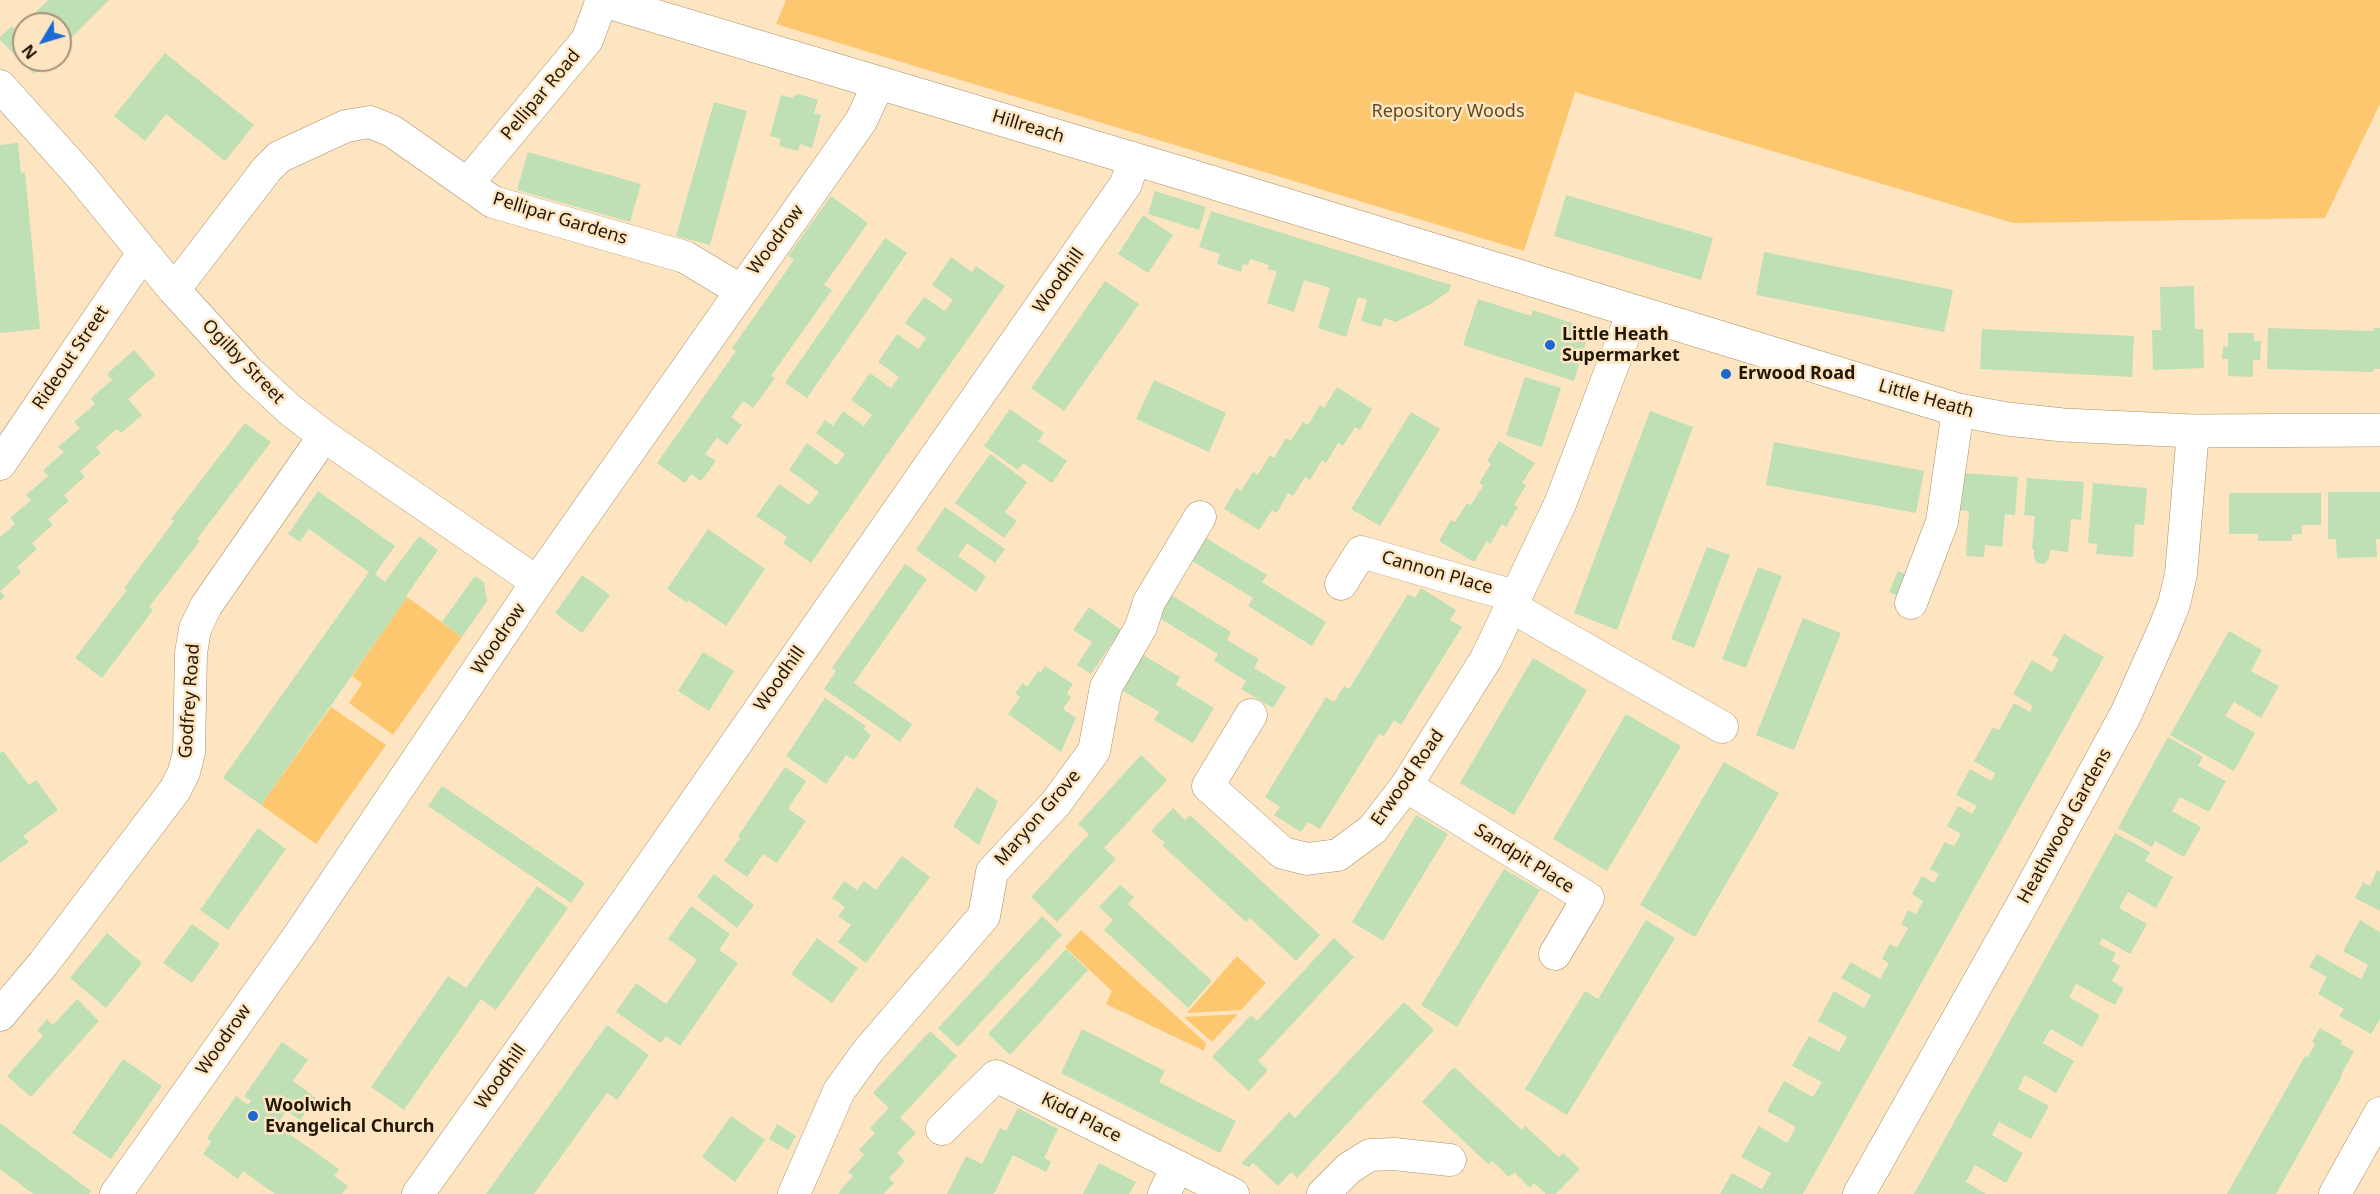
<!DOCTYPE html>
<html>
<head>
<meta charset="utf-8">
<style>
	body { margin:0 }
	#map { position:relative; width:2380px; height:1194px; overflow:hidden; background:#fde5c2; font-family:"Noto Sans",sans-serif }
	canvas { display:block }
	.north { position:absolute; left:12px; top:12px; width:60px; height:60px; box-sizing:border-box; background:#fde5c2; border:2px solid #a69377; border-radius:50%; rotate:232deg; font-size:16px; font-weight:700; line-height:24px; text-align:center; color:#231807 }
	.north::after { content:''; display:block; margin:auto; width:21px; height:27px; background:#1b69d4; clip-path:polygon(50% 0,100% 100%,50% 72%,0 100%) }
</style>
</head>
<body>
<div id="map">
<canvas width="2380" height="1194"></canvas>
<div class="north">N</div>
</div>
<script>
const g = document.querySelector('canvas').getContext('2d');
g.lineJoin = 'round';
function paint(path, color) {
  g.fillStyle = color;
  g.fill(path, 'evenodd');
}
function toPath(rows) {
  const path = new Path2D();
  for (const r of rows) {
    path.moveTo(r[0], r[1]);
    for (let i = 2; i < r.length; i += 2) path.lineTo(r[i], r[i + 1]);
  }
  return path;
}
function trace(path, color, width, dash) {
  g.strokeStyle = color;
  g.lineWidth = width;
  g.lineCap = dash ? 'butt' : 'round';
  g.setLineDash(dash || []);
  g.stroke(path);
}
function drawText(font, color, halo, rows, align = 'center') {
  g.font = font + ' "Noto Sans",sans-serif';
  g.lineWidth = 5;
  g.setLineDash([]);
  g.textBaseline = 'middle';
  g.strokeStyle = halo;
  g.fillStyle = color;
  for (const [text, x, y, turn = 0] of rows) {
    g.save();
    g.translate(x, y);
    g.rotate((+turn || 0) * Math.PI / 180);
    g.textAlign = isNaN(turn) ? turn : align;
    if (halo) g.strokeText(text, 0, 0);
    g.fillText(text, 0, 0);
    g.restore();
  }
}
paint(toPath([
	[786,0,2380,0,2380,104,2325,218,2013,223,1575,92,1524,251,776,24],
	[407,597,462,637,393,735,349,703,362,684,352,676],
	[331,707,386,745,316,844,261,805],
	[1081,930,1206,1043,1204,1050,1202,1050,1106,1004,1112,991,1065,947],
	[1237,956,1266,983,1241,1010,1187,1013],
	[1238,1014,1212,1042,1184,1017]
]), '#fdc76f');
paint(toPath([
	[48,0,109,0,60,49,60,24,24,24],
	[24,24,24,60,49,60,34,74,0,40,0,37,12,26,17,31],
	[165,53,254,125,225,161,166,114,145,141,114,116],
	[799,94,818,100,814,113,821,115,812,148,800,144,798,151,779,146,781,139,770,136,781,95,792,98,795,95],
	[714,102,747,111,710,245,676,236],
	[18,143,21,173,25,172,40,329,0,333,0,145],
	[528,152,641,184,630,222,517,190],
	[1155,191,1206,207,1199,230,1148,214],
	[1566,195,1713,238,1701,280,1554,236],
	[831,196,868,223,824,285,832,290,771,376,775,378,753,408,743,401,731,417,742,425,727,445,717,438,705,454,716,461,701,481,691,474,685,483,657,463,736,351,732,348,794,260,788,256],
	[1211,211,1279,232,1451,285,1449,291,1431,304,1396,322,1384,318,1381,327,1361,321,1367,300,1358,297,1346,337,1318,328,1330,288,1304,280,1294,312,1267,303,1277,271,1267,269,1269,265,1250,259,1248,265,1243,264,1241,272,1217,264,1220,254,1199,247],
	[1143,215,1173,235,1148,273,1118,254],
	[885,238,907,253,807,398,785,383],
	[1764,252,1953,290,1944,332,1756,295],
	[951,257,972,272,976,266,1005,286,811,563,783,543,787,537,756,516,779,484,809,505,819,492,789,470,807,443,837,465,845,454,816,433,825,420,833,426,843,411,864,426,872,415,851,400,870,373,891,388,899,377,878,362,897,334,918,349,926,338,905,323,924,297,945,311,953,300,932,285],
	[1105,281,1139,304,1064,411,1031,388],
	[2194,286,2195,329,2203,329,2204,368,2153,370,2152,330,2161,330,2160,287],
	[1478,299,1531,316,1533,310,1581,326,1587,339,1574,381,1463,345],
	[2268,328,2374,331,2374,328,2380,328,2380,369,2373,369,2373,372,2267,369],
	[1982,329,2134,336,2132,377,1980,369],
	[2228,333,2254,333,2254,341,2261,341,2260,360,2253,360,2253,377,2228,376,2228,359,2222,359,2223,346,2228,347],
	[134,350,156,375,128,399,142,415,121,433,117,429,96,447,101,453,80,471,85,477,64,495,69,501,48,519,53,525,32,543,37,549,17,567,21,573,0,591,5,597,0,601,0,537,15,524,10,518,31,500,26,495,48,476,43,470,64,452,58,447,80,428,74,422,95,404,91,398,112,380,107,374],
	[1525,377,1561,388,1542,447,1506,435],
	[1154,380,1226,413,1209,452,1136,419],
	[1337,387,1372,409,1360,430,1355,427,1343,446,1338,443,1326,463,1322,460,1310,480,1305,477,1293,496,1288,493,1277,513,1272,510,1259,530,1224,509,1236,488,1241,491,1253,472,1258,475,1270,455,1274,458,1286,438,1291,441,1303,422,1308,425,1320,405,1324,408],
	[1010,409,1044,433,1038,441,1067,461,1052,483,1023,463,1018,470,984,446],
	[1650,411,1693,427,1617,630,1574,613],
	[1411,412,1440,429,1380,526,1351,509],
	[245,423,271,442,197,539,200,541,149,607,153,610,102,678,75,658,127,590,124,588,174,521,171,519],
	[1499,441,1535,463,1522,483,1526,485,1514,505,1518,507,1506,527,1502,524,1490,544,1487,541,1474,562,1439,541,1451,520,1455,522,1467,503,1471,505,1483,486,1479,483,1491,464,1487,461],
	[1774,442,1924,471,1916,513,1766,485],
	[990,454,1027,482,1005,512,1017,521,1004,538,955,503],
	[1962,473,2018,477,2015,515,2005,514,2002,547,1985,545,1984,557,1966,556,1969,511,1959,510],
	[2027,478,2084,482,2081,520,2071,519,2068,552,2050,550,2049,558,2045,564,2037,563,2034,557,2034,549,2032,549,2035,516,2024,515],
	[2093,483,2147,488,2144,525,2135,524,2133,557,2096,554,2097,544,2088,543],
	[318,491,395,546,375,574,385,582,419,536,438,550,406,596,407,597,261,805,223,778,369,572,309,529,300,542,288,534],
	[2328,492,2380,492,2380,539,2376,539,2377,557,2337,558,2336,539,2328,539],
	[2229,493,2321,493,2321,525,2302,525,2302,534,2292,534,2292,541,2258,541,2258,534,2229,534],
	[945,507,1005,549,995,563,967,543,958,556,986,576,976,592,916,550],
	[708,529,765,569,726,626,688,600,687,603,667,589],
	[1201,535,1267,575,1262,582,1326,622,1312,646,1248,606,1253,598,1187,558],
	[1707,547,1730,555,1694,648,1671,639],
	[905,564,927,579,854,683,912,724,900,742,824,689,836,671,832,668],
	[1758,567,1782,576,1746,668,1722,659],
	[1898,571,1913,577,1903,598,1889,592],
	[582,575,610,595,582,633,555,613],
	[475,576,484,582,487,601,462,637,442,622],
	[1421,588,1456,610,1450,620,1462,627,1401,725,1394,720,1384,736,1379,734,1320,829,1308,822,1301,832,1274,815,1280,807,1265,797,1326,697,1334,702,1344,686,1349,689,1408,594,1415,598],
	[1166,592,1231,632,1227,640,1259,659,1254,668,1286,687,1273,708,1241,689,1246,681,1214,661,1218,654,1153,614],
	[1089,607,1121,630,1091,674,1077,665,1092,642,1073,630],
	[1803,618,1841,633,1794,750,1756,735],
	[2229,631,2262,650,2251,671,2279,686,2261,718,2234,702,2225,716,2255,733,2234,771,2170,735],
	[2064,634,2104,657,1803,1194,1720,1194,1732,1173,1762,1189,1771,1173,1741,1157,1750,1141,1759,1126,1787,1143,1796,1127,1767,1111,1784,1081,1813,1097,1822,1082,1792,1066,1809,1036,1839,1052,1847,1037,1818,1021,1834,991,1864,1008,1871,995,1841,978,1851,962,1880,979,1889,963,1882,959,1890,944,1897,948,1908,928,1901,924,1908,910,1916,914,1923,901,1912,894,1922,876,1934,883,1939,874,1930,869,1945,842,1954,846,1961,834,1947,826,1958,806,1972,814,1977,806,1956,795,1970,769,1991,781,1995,773,1974,761,1993,727,1999,730,2014,703,2030,712,2033,706,2013,694,2032,660,2052,672,2059,659,2052,655],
	[703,652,734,671,709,711,678,691],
	[1140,653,1180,677,1176,685,1214,708,1193,743,1154,720,1159,712,1118,688],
	[1533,658,1587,690,1514,815,1460,783],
	[1045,666,1073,684,1067,693,1071,697,1063,709,1076,718,1061,752,1008,714,1020,697,1015,693,1023,683,1027,687,1038,671,1041,672],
	[825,698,866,726,863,729,871,735,854,760,846,755,826,784,786,756],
	[1626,714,1681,746,1607,871,1553,839],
	[2168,737,2203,757,2198,766,2226,781,2209,812,2180,797,2172,811,2201,827,2184,857,2155,841,2152,847,2118,828],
	[3,751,29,785,36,780,58,810,23,836,29,842,0,863,0,753],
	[1141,755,1167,780,1104,848,1116,859,1057,922,1031,897,1089,834,1078,824],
	[1724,762,1779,793,1695,937,1640,905],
	[785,767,806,781,788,809,806,821,777,863,763,854,747,877,724,861,740,838,738,836],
	[442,786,585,883,571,903,428,806],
	[977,787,998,801,979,845,953,826],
	[1173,808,1185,820,1190,815,1320,935,1296,961,1250,918,1246,922,1162,845,1165,843,1151,831],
	[1416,815,1448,834,1383,941,1352,922],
	[258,828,286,849,228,930,200,910],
	[2115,833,2150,852,2145,861,2173,877,2156,908,2128,892,2119,908,2147,924,2130,954,2102,938,2099,944,2116,953,2112,961,2120,966,2112,981,2124,988,2115,1005,2076,984,2069,997,2100,1015,2082,1047,2051,1029,2047,1035,2043,1043,2074,1061,2056,1093,2025,1075,2018,1089,2049,1106,2031,1139,1999,1122,1992,1135,2023,1153,2006,1183,1975,1165,1966,1182,1986,1194,1914,1194],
	[902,856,930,877,866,963,838,942,851,925,838,916,845,907,832,898,844,881,857,890,864,881,876,890],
	[1504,869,1540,890,1457,1027,1421,1005],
	[2377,870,2380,872,2380,911,2355,898,2363,882,2370,886],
	[714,874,754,905,737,928,697,897],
	[1120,885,1134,897,1128,904,1212,981,1188,1008,1104,930,1113,920,1099,907],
	[537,886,568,908,496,1010,481,999,404,1110,371,1087,448,976,466,988],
	[691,906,730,934,719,950,738,963,680,1046,666,1036,661,1043,616,1012,636,983,666,1004,697,960,668,939],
	[1042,916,1062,935,958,1047,938,1028],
	[1646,920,1675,938,1567,1115,1525,1089,1585,991,1598,999],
	[2360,920,2380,932,2380,1019,2371,1034,2339,1016,2344,1009,2318,994,2327,977,2309,967,2317,954,2361,979,2368,965,2343,951],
	[192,924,220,944,192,983,163,963],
	[107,933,142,963,106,1008,70,978],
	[817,938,858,968,832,1003,791,974],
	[1334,938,1354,957,1258,1061,1268,1070,1249,1091,1212,1057,1251,1015,1257,1021],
	[1066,949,1088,970,1010,1055,988,1034],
	[77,999,99,1021,31,1097,7,1076,43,1036,37,1031,47,1019,53,1025],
	[1404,1002,1434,1030,1297,1178,1291,1172,1278,1186,1253,1163,1249,1167,1241,1164,1289,1112,1295,1118],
	[607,1025,649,1055,617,1100,607,1093,534,1194,486,1194],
	[2320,1028,2342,1041,2341,1044,2354,1051,2341,1075,2342,1076,2276,1194,2227,1194,2305,1056,2308,1057,2315,1044,2312,1042],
	[1082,1029,1165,1071,1159,1082,1236,1121,1220,1153,1061,1073],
	[930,1031,957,1056,900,1118,916,1133,897,1153,905,1161,889,1178,894,1183,884,1194,840,1194,838,1193,853,1176,848,1172,864,1155,859,1150,875,1133,870,1128,889,1108,873,1093],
	[282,1042,308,1060,293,1081,316,1098,300,1120,286,1111,279,1122,287,1128,285,1131,339,1169,334,1176,348,1186,342,1194,275,1194,243,1171,238,1179,203,1154,211,1142,207,1138,236,1096,248,1105,251,1101,244,1096],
	[123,1059,162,1086,111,1159,72,1133],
	[1454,1067,1522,1130,1525,1126,1559,1157,1563,1153,1580,1169,1556,1194,1546,1194,1534,1183,1530,1188,1514,1172,1509,1177,1492,1161,1489,1165,1422,1102],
	[1018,1108,1058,1129,1044,1158,1051,1162,1046,1172,1013,1155,994,1194,947,1194,966,1156,982,1164,1000,1128,1006,1131],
	[731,1116,765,1140,735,1182,702,1157],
	[0,1123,91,1191,89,1194,33,1194,0,1169],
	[777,1124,796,1136,788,1150,769,1139],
	[1099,1163,1136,1182,1129,1194,1083,1194]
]), '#bfdfb5');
const minor = toPath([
	[0,86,79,174,174,290,248,371,289,409,324,436,537,582],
	[468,183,587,40,602,0],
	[174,290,267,169,279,157,346,126,370,122,392,131,493,202,685,257,740,290],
	[0,464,143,253],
	[1341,584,1361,552,1514,596],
	[1911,603,1942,522,1958,410],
	[1510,606,1722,727],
	[1251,715,1208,786,1283,853,1307,859,1338,855,1373,829,1406,786,1486,659,1560,504,1633,312],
	[1406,786,1588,898,1555,954],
	[0,1015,43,964,175,790,184,772,189,752,191,653,195,629,206,606,324,436],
	[942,1129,996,1076,1233,1194],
	[116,1194,300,934,537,582,861,121,879,83],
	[418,1194,625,903,1091,234,1126,184,1134,159],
	[794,1194,839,1091,868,1051,984,916,992,872,1056,803,1094,751,1106,687,1141,627,1149,602,1200,517],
	[1164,1194,1177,1167],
	[1323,1194,1349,1168,1370,1155,1394,1154,1450,1160],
	[1859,1194,2023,903,2126,714,2164,629,2174,604,2181,574,2193,431],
	[2335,1194,2380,1113]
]);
const major = toPath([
	[601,0,1191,176,1958,410,2007,419,2063,425,2193,431,2380,430]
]);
trace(minor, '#aa8f65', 33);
trace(major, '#aa8f65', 34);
trace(minor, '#fff', 32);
trace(major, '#fff', 33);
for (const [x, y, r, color] of [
	[1550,345,6,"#1b69d4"],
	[1726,374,6,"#1b69d4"],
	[253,1116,6,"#1b69d4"]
]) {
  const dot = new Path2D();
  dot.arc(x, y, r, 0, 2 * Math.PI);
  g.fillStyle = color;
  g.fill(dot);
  trace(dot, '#fde5c2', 2);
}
drawText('18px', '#231807', '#fde5c2', [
	["Pellipar Road",541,95,-50],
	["Hillreach",1028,127,17],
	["Pellipar Gardens",560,219,17],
	["Woodrow",776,240,-54],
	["Woodhill",1059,281,-55],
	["Rideout Street",71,358,-56],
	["Ogilby Street",243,362,46],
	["Little Heath",1926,399,16],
	["Cannon Place",1437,573,16],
	["Woodrow",499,639,-56],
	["Woodhill",780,679,-55],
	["Godfrey Road",190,701,-86],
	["Erwood Road",1408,778,-55],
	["Maryon Grove",1038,818,-49],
	["Heathwood Gardens",2065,826,-61],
	["Sandpit Place",1524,859,32],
	["Woodrow",224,1040,-55],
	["Woodhill",501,1077,-55],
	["Kidd Place",1081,1118,27]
]);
drawText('18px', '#634a1e', '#fde5c2', [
	["Repository Woods",1448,112]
]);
drawText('bold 18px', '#231807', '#fde5c2', [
	["Little Heath",1562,335],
	["Supermarket",1562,356],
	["Erwood Road",1738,374],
	["Woolwich",265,1106],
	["Evangelical Church",265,1127]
], 'left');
</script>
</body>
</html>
